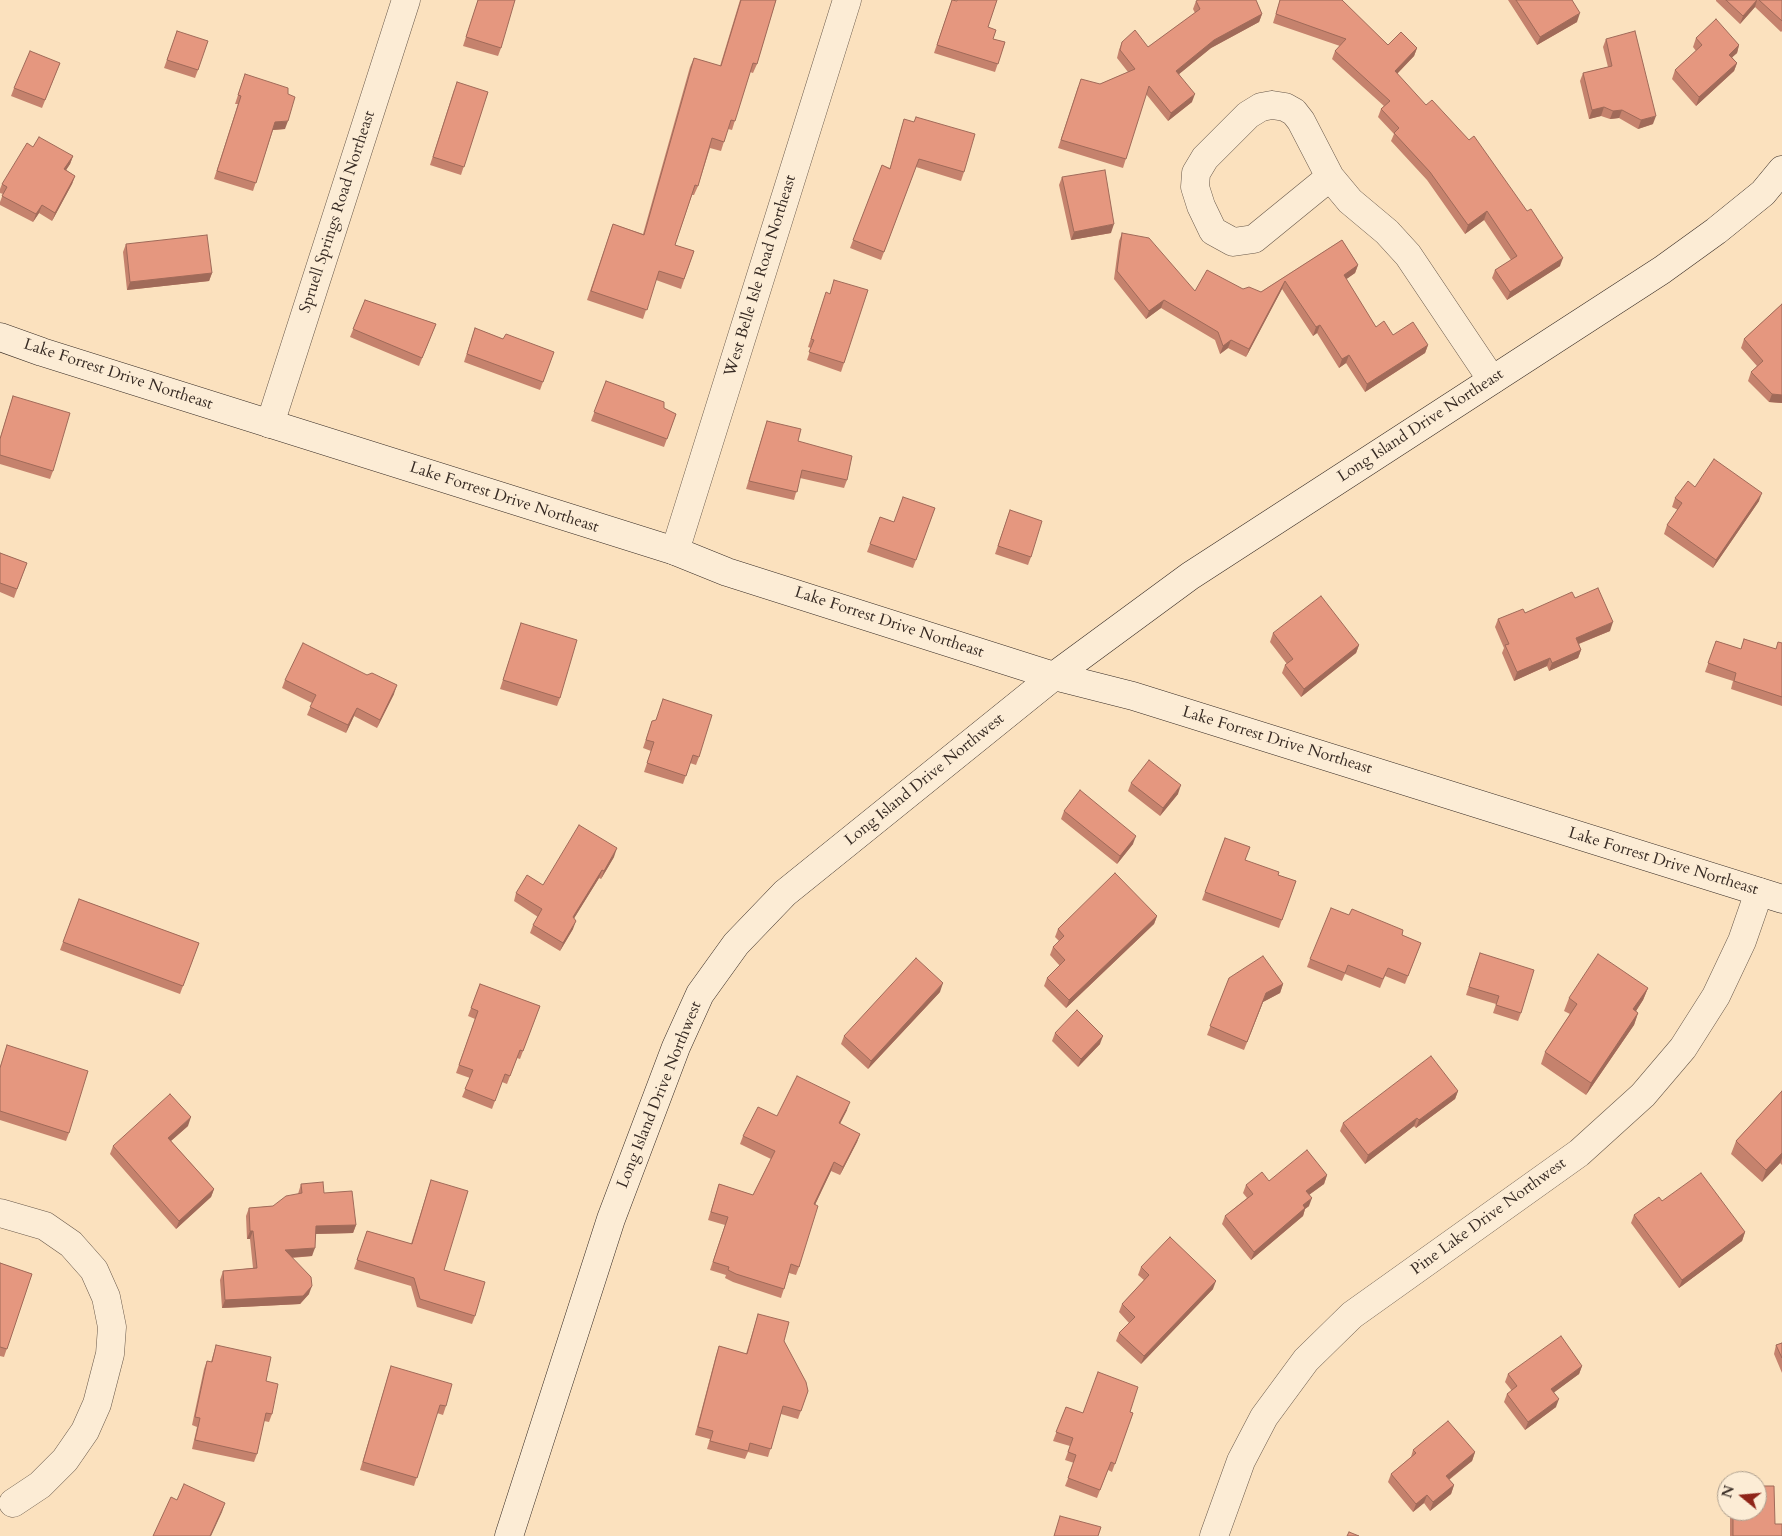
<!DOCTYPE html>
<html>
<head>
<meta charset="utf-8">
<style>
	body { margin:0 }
	#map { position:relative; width:1782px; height:1536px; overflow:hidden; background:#fbe1be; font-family:Cardo,serif }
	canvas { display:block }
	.north { position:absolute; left:1717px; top:1471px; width:50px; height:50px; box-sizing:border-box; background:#fcecd5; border:1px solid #ad9f8e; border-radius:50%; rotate:287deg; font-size:14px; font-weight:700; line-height:20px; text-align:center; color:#372b24 }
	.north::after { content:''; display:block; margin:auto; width:18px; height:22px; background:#8f2418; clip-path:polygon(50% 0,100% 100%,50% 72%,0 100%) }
</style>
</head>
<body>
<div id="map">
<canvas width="1782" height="1536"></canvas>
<div class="north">N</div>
</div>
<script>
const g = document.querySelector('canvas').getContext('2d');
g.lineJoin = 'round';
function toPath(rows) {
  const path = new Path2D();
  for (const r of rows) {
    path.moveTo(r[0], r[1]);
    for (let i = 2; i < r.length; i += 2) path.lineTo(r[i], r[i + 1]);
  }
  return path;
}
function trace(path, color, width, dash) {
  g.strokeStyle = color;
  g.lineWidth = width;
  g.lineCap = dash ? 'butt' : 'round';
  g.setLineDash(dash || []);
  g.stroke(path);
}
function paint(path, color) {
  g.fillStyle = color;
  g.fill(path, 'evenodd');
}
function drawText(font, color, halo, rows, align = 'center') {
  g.font = font + ' Cardo,serif';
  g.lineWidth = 4;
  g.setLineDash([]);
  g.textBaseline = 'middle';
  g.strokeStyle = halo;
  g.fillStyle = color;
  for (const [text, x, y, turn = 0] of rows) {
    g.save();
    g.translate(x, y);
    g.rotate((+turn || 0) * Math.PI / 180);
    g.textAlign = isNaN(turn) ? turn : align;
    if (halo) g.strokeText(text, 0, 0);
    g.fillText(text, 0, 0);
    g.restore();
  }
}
const street = toPath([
	[1272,105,1285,107,1294,112,1301,121,1330,177,1254,239,1233,242,1213,231,1201,206,1195,187,1196,173,1205,158,1248,115,1261,107,1272,105],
	[1330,177,1350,201,1387,232,1408,255,1492,380],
	[270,424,406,0],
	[675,551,847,0],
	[0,1213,45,1226,71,1244,94,1270,106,1297,112,1327,110,1354,97,1404,85,1431,65,1460,40,1485,13,1503],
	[1214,1536,1241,1461,1264,1417,1306,1360,1352,1315,1579,1153,1643,1095,1683,1048,1716,996,1742,941,1759,892]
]);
const secondary = toPath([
	[0,337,42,352,675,551,727,572,1054,676,1133,696,1782,899],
	[509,1536,611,1219,676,1047,700,994,736,944,785,893,1054,676,1190,576,1662,270,1716,231,1763,193,1782,170]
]);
trace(street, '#68584a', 29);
trace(secondary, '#372b24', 29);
trace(street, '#fcecd5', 28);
trace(secondary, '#fcecd5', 28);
paint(toPath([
	[478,0,501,48,498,56,463,46],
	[740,0,776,0,757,64,753,73,750,72,732,130,728,129,721,151,710,148,698,186,694,195,692,195,675,245,694,251,681,289,656,280,643,319,587,300,613,224,643,234,690,67,694,58,720,66],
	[952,0,957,1,988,27,993,39,1005,42,995,72,934,53],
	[1280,0,1388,45,1417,48,1414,56,1397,74,1560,266,1507,300,1492,278,1495,270,1511,260,1484,220,1465,234,1427,180,1391,141,1394,134,1378,117,1381,109,1384,106,1332,59,1335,51,1340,46,1273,23],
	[1508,0,1572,0,1577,22,1537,45],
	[1716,0,1782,0,1782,31,1781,32,1755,7,1740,24,1716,1],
	[1196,1,1262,14,1259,22,1211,48,1179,74,1192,102,1168,121,1146,94,1123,168,1058,148,1078,87,1100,84,1128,72,1117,58,1119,50,1122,42,1148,47,1195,13,1193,9],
	[177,31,198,70,195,78,164,68],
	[1696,38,1739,45,1737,53,1732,57,1737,63,1734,71,1696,106,1672,79,1675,70,1696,51,1693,47],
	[1606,39,1653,124,1638,129,1619,118,1610,119,1601,116,1589,119,1580,81,1583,73,1608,67,1603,47],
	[60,63,42,108,11,96,14,88],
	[245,74,285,129,273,130,253,191,214,179,238,104,235,104],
	[454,90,488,92,461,175,430,165],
	[904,119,964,172,961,181,916,167,881,260,850,248,882,165,890,168],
	[33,147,73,156,70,164,66,170,75,176,72,184,52,221,39,213,33,222,0,205,0,202,3,194,0,193,0,189,2,184],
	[1062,177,1111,233,1071,240,1059,185],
	[1122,233,1195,291,1243,289,1261,292,1342,240,1358,265,1355,273,1346,279,1376,327,1393,335,1428,345,1425,353,1365,392,1346,363,1339,368,1317,333,1313,336,1282,289,1246,357,1228,348,1220,354,1215,340,1161,308,1146,319,1114,279,1119,241],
	[126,244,212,273,209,281,127,290,123,252],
	[834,280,844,363,841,372,807,360,811,348,808,347,823,301,830,294],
	[365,300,436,324,419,366,350,337],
	[1782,304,1782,403,1769,402,1748,381,1751,372,1757,366,1741,348,1744,339],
	[475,328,503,339,554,352,540,390,464,362],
	[606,381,676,414,664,447,591,421],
	[13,396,53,471,50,479,0,464,0,438],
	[767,421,798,441,847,480,844,488,800,478,794,500,746,489],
	[1695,487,1759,501,1713,568,1664,534,1667,525,1678,510,1672,507,1675,498],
	[935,508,913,568,867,552,880,517,894,522],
	[1010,510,1031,557,1028,565,995,554],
	[0,553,27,563,14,598,0,592],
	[1575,598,1610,631,1579,644,1581,650,1578,658,1549,671,1547,666,1514,681,1502,653,1504,648,1495,627,1498,619,1525,613],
	[521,623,560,698,557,706,500,689],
	[1273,633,1359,645,1356,653,1301,697,1282,673,1285,665,1287,664,1270,642],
	[1744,639,1776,649,1782,643,1782,706,1731,689,1733,681,1705,672,1716,641,1741,649],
	[285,680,394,694,377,728,354,716,346,733,307,715,312,703,282,688],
	[652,721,699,757,696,765,690,763,683,784,644,772,651,751,643,748],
	[1131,783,1178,794,1160,816,1128,791],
	[1064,811,1133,844,1117,864,1061,819],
	[1225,838,1245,860,1278,875,1296,881,1279,928,1202,900],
	[614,857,601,879,599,878,574,918,573,929,560,951,530,933,533,925,538,917,514,901,516,893,543,885],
	[79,899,199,943,180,994,60,950],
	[1157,916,1154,924,1066,1008,1044,986,1047,978,1060,966,1050,955,1053,947,1059,941,1055,937,1058,929],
	[1402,935,1421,943,1405,984,1385,976,1380,988,1345,974,1342,981,1307,967,1310,959],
	[1477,961,1521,1013,1518,1021,1493,1013,1496,1004,1466,995],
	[1229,978,1283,984,1280,993,1263,1002,1244,1050,1207,1035],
	[480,984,540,1006,520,1059,517,1058,507,1084,502,1082,492,1109,462,1097,470,1078,456,1073,475,1019,468,1016],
	[1648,988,1643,1000,1636,1011,1638,1013,1634,1025,1586,1095,1541,1064,1545,1052,1570,1014,1564,1011,1569,998],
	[940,992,868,1069,841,1044,844,1036],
	[1055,1033,1100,1044,1078,1067,1052,1041],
	[7,1045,69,1133,66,1141,0,1120,0,1067],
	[1458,1091,1455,1099,1416,1128,1414,1126,1365,1164,1340,1131,1343,1123],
	[1782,1091,1782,1165,1780,1163,1762,1182,1731,1154,1736,1141],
	[847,1110,840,1124,860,1134,857,1142,840,1175,831,1171,815,1205,799,1267,796,1275,789,1273,781,1298,733,1282,725,1278,726,1275,710,1270,725,1225,708,1220,719,1184,753,1195,771,1159,740,1144,743,1136,777,1116],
	[188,1126,171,1141,214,1189,211,1197,176,1229,110,1154,113,1146],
	[1327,1175,1324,1184,1309,1195,1309,1206,1305,1209,1303,1216,1251,1260,1222,1224,1225,1216,1247,1198,1243,1193,1246,1185,1269,1181],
	[431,1180,444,1270,475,1316,472,1324,417,1307,411,1286,354,1269,367,1231,411,1244],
	[301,1184,324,1193,356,1225,353,1233,316,1234,312,1256,292,1258,309,1294,300,1304,222,1308,220,1280,223,1271,253,1268,250,1239,247,1239,246,1216,249,1208,273,1206,298,1194],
	[1662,1201,1745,1232,1742,1241,1679,1288,1631,1223,1634,1215],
	[0,1263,32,1274,4,1357,0,1356],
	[1141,1267,1213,1289,1141,1364,1116,1341,1119,1333,1129,1323,1119,1312,1122,1304,1144,1280,1138,1275],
	[758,1314,784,1341,808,1391,798,1419,781,1414,768,1457,748,1452,745,1459,707,1449,710,1439,695,1435,716,1355,719,1346,746,1354],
	[1782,1343,1782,1373,1774,1354,1776,1345],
	[216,1345,266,1381,272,1414,269,1422,264,1421,257,1454,254,1462,192,1449,197,1427,192,1425,204,1369,207,1361,211,1362],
	[391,1366,446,1406,443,1415,437,1413,414,1486,360,1470],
	[1582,1366,1579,1374,1554,1392,1556,1407,1525,1430,1504,1402,1507,1394,1512,1391,1505,1382,1508,1374],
	[1066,1407,1083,1413,1130,1412,1133,1413,1112,1472,1108,1470,1097,1498,1065,1486,1074,1463,1065,1460,1070,1446,1053,1441],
	[1413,1450,1475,1452,1472,1461,1449,1480,1454,1485,1451,1494,1430,1511,1424,1503,1413,1512,1388,1482,1391,1474,1411,1457],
	[1730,1511,1757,1511,1775,1524,1782,1536,1730,1536]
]), '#c5826d');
paint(toPath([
	[1757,0,1755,7,1740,24,1743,16],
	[1580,13,1577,22,1537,45,1540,37],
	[1262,14,1259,22,1211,48,1173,79,1176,71,1214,40],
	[1739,45,1737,53,1726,63,1729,55],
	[1417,48,1414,56,1392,79,1395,71],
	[1737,63,1734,71,1696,106,1699,97],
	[1195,94,1192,102,1168,121,1171,113],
	[1604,107,1601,116,1589,119,1592,110],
	[1622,110,1619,118,1610,119,1613,111],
	[1656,116,1653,124,1638,129,1641,120],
	[288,121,285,129,272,130,275,122],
	[73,156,70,164,61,178,64,169],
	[75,176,72,184,52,221,55,213],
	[42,205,39,213,33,222,36,214],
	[1487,211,1484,220,1465,234,1468,225],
	[1114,224,1111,233,1071,240,1074,232],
	[1563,258,1560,266,1507,300,1510,292],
	[1358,265,1355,273,1341,283,1344,275],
	[212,273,209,281,127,290,130,282],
	[1285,281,1282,289,1246,357,1249,349],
	[1164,300,1161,308,1146,319,1149,311],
	[1320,325,1317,333,1313,336,1316,327],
	[1231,340,1228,348,1220,354,1223,346],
	[1428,345,1425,353,1365,392,1367,384],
	[1349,355,1346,363,1339,368,1342,359],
	[1772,394,1782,395,1782,403,1769,402],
	[1762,493,1759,501,1713,568,1716,560],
	[1613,622,1610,631,1573,646,1576,638],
	[1359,645,1356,653,1301,697,1304,689],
	[1581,650,1578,658,1549,671,1552,663],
	[1550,658,1547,666,1514,681,1517,672],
	[397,685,394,694,377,728,380,720],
	[357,708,354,716,346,733,348,725],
	[1181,785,1178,794,1160,816,1163,808],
	[1136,836,1133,844,1117,864,1120,856],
	[617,848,614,857,601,879,604,871],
	[602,870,599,878,570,925,573,917],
	[1157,916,1154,924,1066,1008,1069,1000],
	[576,921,573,929,560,951,563,943],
	[943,983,940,992,868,1069,871,1061],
	[1283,984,1280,993,1263,1002,1244,1050,1266,993],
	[1648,988,1643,1000,1629,1022,1633,1009],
	[1638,1013,1634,1025,1586,1095,1591,1083],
	[1103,1036,1100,1044,1078,1067,1081,1059],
	[1458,1091,1455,1099,1416,1128,1419,1120],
	[850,1102,847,1110,836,1131,839,1123],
	[191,1117,188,1126,165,1146,168,1138],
	[1417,1118,1414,1126,1365,1164,1368,1155],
	[860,1134,857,1142,840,1175,843,1167],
	[1782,1153,1782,1158,1780,1163,1762,1182,1766,1170],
	[834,1162,831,1171,811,1213,814,1204],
	[1327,1175,1324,1184,1303,1199,1306,1191],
	[214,1189,211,1197,176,1229,179,1221],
	[1312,1198,1309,1206,1305,1209,1303,1216,1251,1260,1254,1252,1303,1205],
	[356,1225,353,1233,313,1234,316,1226],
	[250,1231,253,1231,250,1239,247,1239],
	[1745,1232,1742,1241,1679,1288,1682,1280],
	[315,1248,312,1256,282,1258,285,1250],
	[1216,1281,1213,1289,1141,1364,1144,1356],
	[312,1286,309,1294,300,1304,222,1308,225,1300],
	[1582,1366,1579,1374,1548,1397,1551,1389],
	[1559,1399,1556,1407,1525,1430,1528,1422],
	[1475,1452,1472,1461,1443,1484,1446,1476],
	[1454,1485,1451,1494,1430,1511,1433,1502],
	[1427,1495,1424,1503,1413,1512,1416,1504],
	[225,1503,222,1512,211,1536,210,1536]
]), '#a06a59');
const building = toPath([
	[478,0,515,0,501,48,466,37,478,0],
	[741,0,776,0,757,64,753,63,735,121,731,120,724,142,712,138,698,186,695,185,675,245,694,251,684,279,659,271,647,310,591,291,613,224,644,235,694,58,721,66,741,0],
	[952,0,957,1,957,0,997,0,988,27,996,30,993,39,1005,42,998,64,937,45,952,0],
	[1198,0,1256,0,1262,14,1214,40,1176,71,1195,94,1171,113,1149,86,1126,159,1061,140,1081,79,1100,84,1135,69,1120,50,1122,42,1135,30,1148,47,1200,9,1196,1,1198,0],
	[1280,0,1342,0,1388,45,1401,32,1417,48,1395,71,1426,105,1432,100,1469,140,1474,136,1527,211,1531,209,1563,258,1510,292,1495,270,1517,256,1487,211,1468,225,1430,172,1394,133,1399,128,1381,109,1390,101,1335,51,1346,39,1276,14,1280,0],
	[1516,0,1572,0,1580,13,1540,37,1516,0],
	[1726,0,1757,0,1743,16,1726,0],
	[1759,0,1782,0,1782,21,1759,0],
	[1716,19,1739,45,1729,55,1737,63,1699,97,1675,70,1702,45,1696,38,1716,19],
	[177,31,208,41,198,70,167,60,177,31],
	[1635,31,1656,116,1641,120,1622,110,1613,111,1604,107,1592,110,1583,73,1612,66,1606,39,1635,31],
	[30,51,60,63,45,100,14,88,30,51],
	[245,74,288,88,288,94,295,97,288,121,275,122,256,183,217,171,241,96,238,95,245,74],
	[457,82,488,92,464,167,433,157,457,82],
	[916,117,975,134,964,172,919,159,884,252,853,240,882,165,890,169,904,119,914,122,916,117],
	[39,137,73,156,64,169,75,176,55,213,42,205,36,214,2,196,7,187,2,184,27,143,33,147,39,137],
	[1105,170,1114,224,1074,232,1062,177,1105,170],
	[1122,233,1149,238,1195,291,1207,270,1243,289,1249,287,1261,292,1342,240,1358,265,1344,275,1376,327,1384,321,1393,335,1413,322,1428,345,1367,384,1349,355,1342,359,1320,325,1316,327,1285,281,1249,349,1231,340,1223,346,1218,332,1164,300,1149,311,1117,271,1122,233],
	[207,235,212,273,130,282,126,244,207,235],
	[834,280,868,290,844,363,809,352,814,340,811,339,826,292,830,294,834,280],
	[365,300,436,324,422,358,353,329,365,300],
	[1782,304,1782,395,1772,394,1751,372,1763,361,1744,339,1782,304],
	[475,328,503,339,506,334,554,352,543,382,467,354,475,328],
	[606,381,664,402,664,408,676,414,667,439,594,412,606,381],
	[13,396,70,413,53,471,0,455,0,439,13,396],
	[767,421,801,429,798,441,852,456,847,480,802,470,797,492,749,481,767,421],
	[1714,459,1762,493,1716,560,1667,525,1682,503,1675,498,1688,481,1695,487,1714,459],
	[903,497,935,508,916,560,870,544,880,517,894,522,903,497],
	[1010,510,1042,521,1031,557,998,546,1010,510],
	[0,553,27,563,17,589,0,583,0,553],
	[1598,588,1613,622,1576,638,1581,650,1552,663,1550,658,1517,672,1505,645,1509,644,1498,619,1523,609,1525,613,1572,592,1575,598,1598,588],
	[1321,596,1359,645,1304,689,1285,665,1293,659,1273,633,1321,596],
	[521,623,577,640,560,698,503,680,521,623],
	[1744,639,1776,649,1778,642,1782,643,1782,697,1734,681,1736,673,1708,663,1716,641,1741,649,1744,639],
	[303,643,367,675,372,673,397,685,380,720,357,708,348,725,310,707,316,695,285,680,303,643],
	[663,699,712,715,699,757,693,755,686,776,647,763,654,742,646,740,652,721,656,720,663,699],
	[1149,760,1181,785,1163,808,1131,783,1149,760],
	[1080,790,1136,836,1120,856,1064,811,1080,790],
	[579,825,617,848,604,871,602,870,573,917,576,921,563,943,533,925,542,909,516,893,527,875,543,885,579,825],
	[1225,838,1250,847,1245,860,1279,872,1278,875,1296,881,1282,920,1205,892,1225,838],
	[1115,873,1157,916,1069,1000,1047,978,1065,960,1053,947,1064,936,1058,929,1115,873],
	[79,899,199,943,183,986,63,942,79,899],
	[1331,908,1349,915,1352,909,1403,930,1402,935,1421,943,1408,976,1388,968,1383,979,1348,965,1345,973,1310,959,1331,908],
	[1480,953,1534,970,1521,1013,1496,1005,1499,996,1469,987,1480,953],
	[1598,954,1648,988,1633,1009,1638,1013,1591,1083,1545,1052,1577,1004,1569,998,1598,954],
	[1263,956,1283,984,1266,993,1247,1042,1210,1026,1229,978,1263,956],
	[916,958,943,983,871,1061,844,1036,916,958],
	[480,984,540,1006,523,1051,520,1050,510,1076,505,1074,495,1101,465,1089,473,1070,459,1065,478,1011,471,1008,480,984],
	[1077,1010,1103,1036,1081,1059,1055,1033,1077,1010],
	[7,1045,88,1071,69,1133,0,1111,0,1068,7,1045],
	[1431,1056,1458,1091,1419,1120,1417,1118,1368,1155,1343,1123,1431,1056],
	[797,1076,850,1102,839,1123,860,1134,843,1167,834,1162,814,1204,818,1206,799,1267,791,1264,784,1289,736,1274,728,1270,729,1267,713,1262,728,1217,711,1212,719,1184,753,1195,775,1151,743,1136,758,1107,777,1116,797,1076],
	[1782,1091,1782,1153,1766,1170,1736,1141,1782,1091],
	[170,1094,191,1117,168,1138,214,1189,179,1221,113,1146,170,1094],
	[1307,1150,1327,1175,1306,1191,1312,1198,1303,1205,1305,1208,1254,1252,1225,1216,1253,1194,1246,1185,1262,1172,1269,1181,1307,1150],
	[1701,1173,1745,1232,1682,1280,1634,1215,1659,1197,1662,1201,1701,1173],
	[431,1180,468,1191,444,1270,485,1282,475,1316,420,1299,414,1278,357,1260,367,1231,412,1244,431,1180],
	[323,1182,324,1193,352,1191,356,1225,316,1226,315,1248,285,1250,311,1277,312,1286,303,1296,225,1300,223,1271,257,1268,253,1231,250,1231,249,1208,273,1206,286,1196,302,1193,301,1184,323,1182],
	[1170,1237,1216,1281,1144,1356,1119,1333,1135,1317,1122,1304,1149,1275,1141,1267,1170,1237],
	[0,1263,32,1274,7,1349,0,1347,0,1263],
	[758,1314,789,1322,784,1341,806,1382,808,1391,801,1411,783,1406,771,1449,750,1443,748,1451,710,1441,713,1431,698,1427,719,1346,747,1354,758,1314],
	[1561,1336,1582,1366,1551,1389,1559,1399,1528,1422,1507,1394,1517,1386,1508,1374,1561,1336],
	[1782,1343,1782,1358,1776,1345,1782,1343],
	[216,1345,271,1357,266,1381,278,1384,272,1414,266,1413,257,1454,195,1440,200,1418,195,1417,207,1361,212,1362,216,1345],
	[391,1366,452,1384,446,1406,440,1405,417,1478,363,1462,391,1366],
	[1098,1372,1138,1387,1130,1412,1133,1413,1115,1464,1111,1462,1100,1490,1068,1478,1076,1455,1068,1452,1073,1438,1056,1432,1066,1407,1083,1413,1098,1372],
	[1448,1421,1475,1452,1446,1476,1454,1485,1433,1502,1427,1495,1416,1504,1391,1474,1416,1453,1413,1450,1448,1421],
	[184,1484,225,1503,210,1536,153,1536,171,1497,177,1500,184,1484],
	[1757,1486,1774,1486,1775,1524,1782,1524,1782,1536,1733,1536,1733,1511,1757,1511,1757,1486],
	[1060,1516,1101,1527,1098,1536,1054,1536,1060,1516],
	[1349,1532,1359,1536,1347,1536,1349,1532]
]);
paint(building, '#e5977f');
trace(building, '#a06a59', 1);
drawText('16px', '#372b24', '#fcecd5', [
	["Spruell Springs Road Northeast",338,212,-72],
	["West Belle Isle Road Northeast",761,276,-73],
	["Lake Forrest Drive Northeast",118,375,18],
	["Long Island Drive Northeast",1421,426,-33],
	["Lake Forrest Drive Northeast",504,498,18],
	["Lake Forrest Drive Northeast",889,623,18],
	["Lake Forrest Drive Northeast",1277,741,17],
	["Long Island Drive Northwest",925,780,-39],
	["Lake Forrest Drive Northeast",1663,862,17],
	["Long Island Drive Northwest",660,1095,-68],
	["Pine Lake Drive Northwest",1489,1217,-36]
]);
</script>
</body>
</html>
